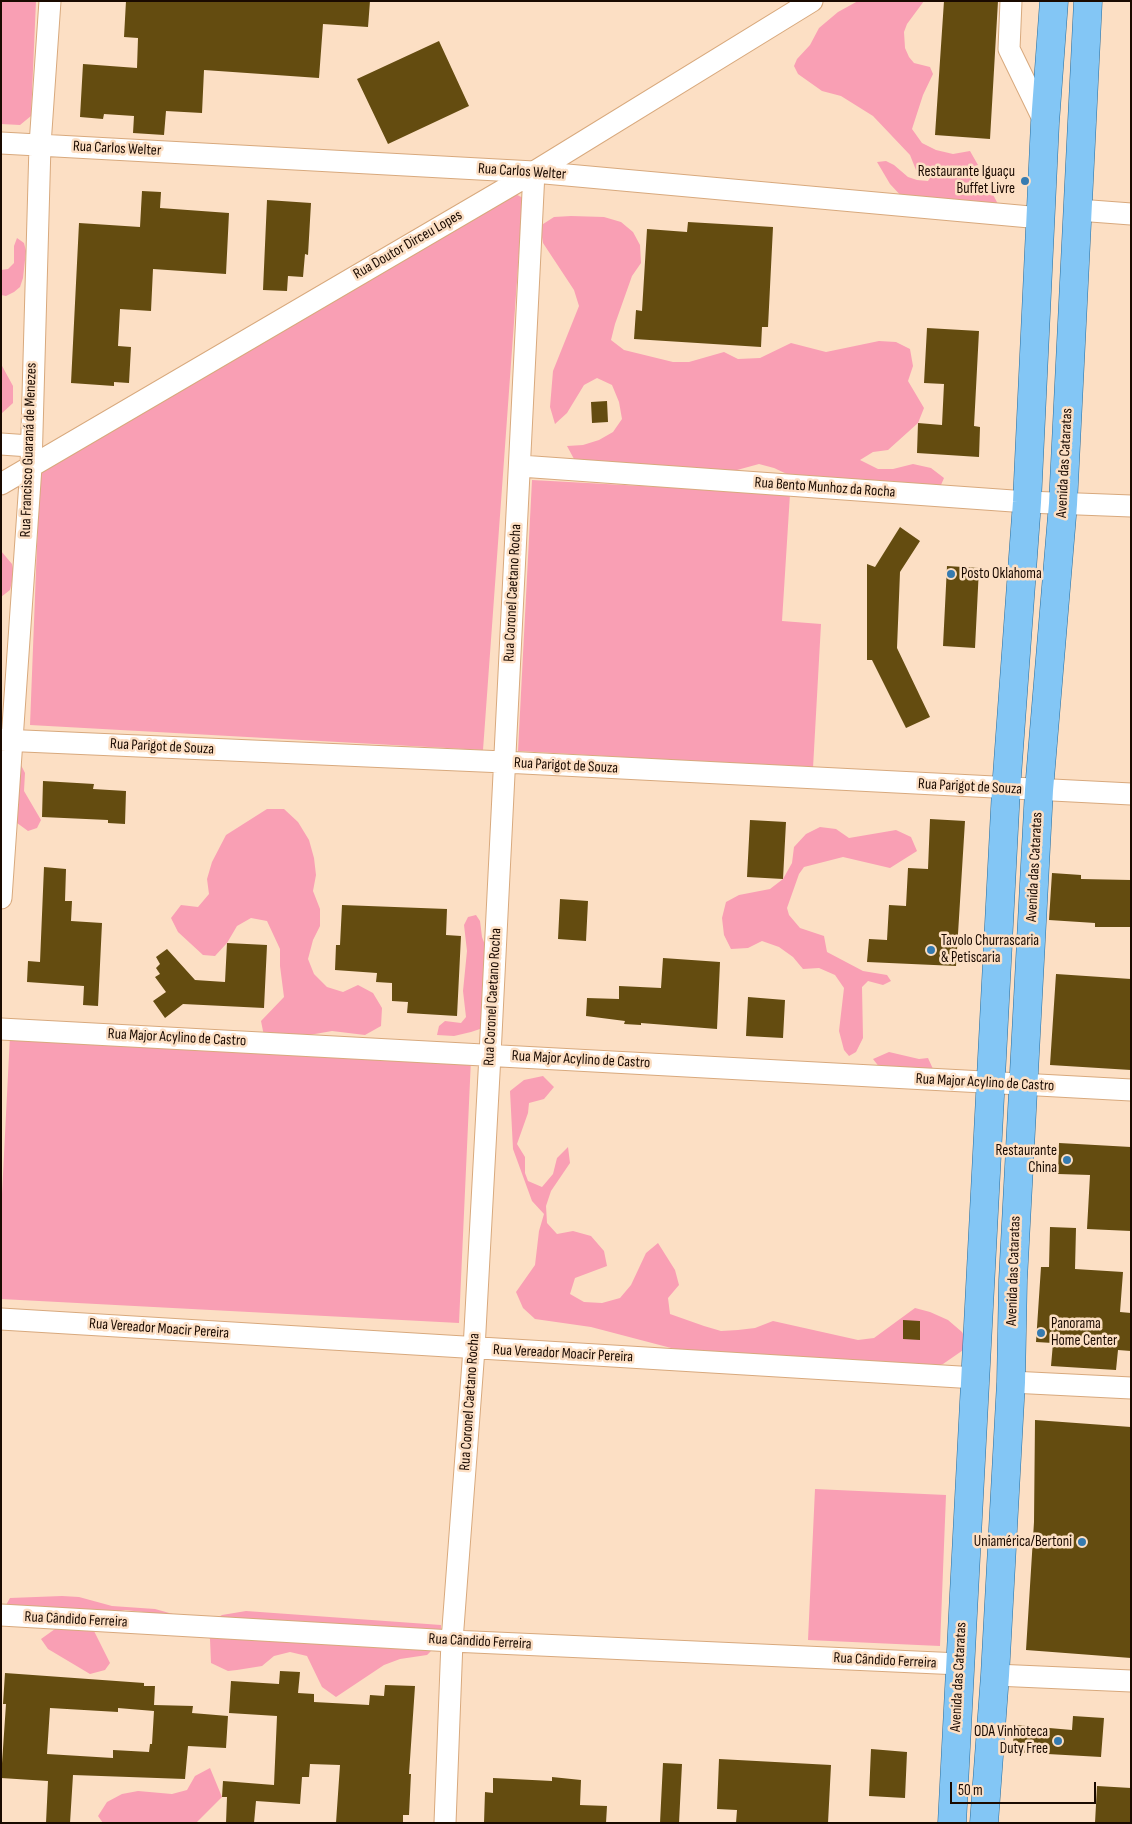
<!DOCTYPE html>
<html>
<head>
<meta charset="utf-8">
<style>
	body { margin:0 }
	#map { position:relative; width:1132px; height:1824px; overflow:hidden; background:#fcdfc4; font-family:"Sofia Sans Condensed",sans-serif }
	canvas { display:block }
	.frame { position:absolute; inset:0; border:2px solid #1a0a00; pointer-events:none }
	.scale { position:absolute; left:950px; top:1782px; width:146px; height:22px; box-sizing:border-box; border:2px solid #1a0a00; border-top:0; padding-left:6px; font-size:15px; line-height:18px; white-space:nowrap; color:#1a0a00; -webkit-text-stroke:4px #fcdfc4; paint-order:stroke }
</style>
</head>
<body>
<div id="map">
<canvas width="1132" height="1824"></canvas>
<div class="frame"></div>
<div class="scale">50 m</div>
</div>
<script>
const g = document.querySelector('canvas').getContext('2d');
g.lineJoin = 'round';
function paint(path, color) {
  g.fillStyle = color;
  g.fill(path, 'evenodd');
}
function toPath(rows) {
  const path = new Path2D();
  for (const r of rows) {
    path.moveTo(r[0], r[1]);
    for (let i = 2; i < r.length; i += 2) path.lineTo(r[i], r[i + 1]);
  }
  return path;
}
function trace(path, color, width, dash) {
  g.strokeStyle = color;
  g.lineWidth = width;
  g.lineCap = dash ? 'butt' : 'round';
  g.setLineDash(dash || []);
  g.stroke(path);
}
function drawText(font, color, halo, rows, align = 'center') {
  g.font = font + ' "Sofia Sans Condensed",sans-serif';
  g.lineWidth = 5;
  g.setLineDash([]);
  g.textBaseline = 'middle';
  g.strokeStyle = halo;
  g.fillStyle = color;
  for (const [text, x, y, turn = 0] of rows) {
    g.save();
    g.translate(x, y);
    g.rotate((+turn || 0) * Math.PI / 180);
    g.textAlign = isNaN(turn) ? turn : align;
    if (halo) g.strokeText(text, 0, 0);
    g.fillText(text, 0, 0);
    g.restore();
  }
}
paint(toPath([
	[1,1,36,1,31,116,20,125,1,124],
	[858,1,924,1,907,24,904,32,905,48,909,57,914,63,930,67,933,74,923,95,912,129,922,143,936,150,953,154,970,151,978,165,971,168,970,176,974,182,990,189,999,206,903,198,890,184,877,162,886,161,894,165,908,177,917,180,928,181,932,174,916,170,910,155,873,116,841,96,822,91,798,74,794,66,797,59,810,45,819,28,838,12],
	[508,190,523,198,483,750,30,725,40,468],
	[571,216,604,217,621,222,633,232,640,245,641,263,632,276,615,324,611,340,624,350,673,362,689,362,724,352,738,359,760,358,791,343,826,352,879,341,896,342,910,349,913,366,908,381,924,408,918,423,888,450,873,452,860,460,878,469,893,469,913,464,931,468,944,478,941,485,935,488,789,475,774,468,759,464,726,473,574,459,567,446,583,445,599,440,613,432,622,419,619,402,612,385,597,378,584,385,567,413,555,424,550,407,553,371,579,306,574,290,543,243,540,226,554,217],
	[17,238,24,243,26,251,23,278,20,287,14,292,6,296,1,295,1,270,8,269,14,263,14,246],
	[1,364,13,386,13,403,1,414],
	[532,480,790,494,782,621,821,624,813,768,518,751],
	[1,551,12,564,14,573,10,590,1,597],
	[21,765,25,773,24,791,41,820,37,828,28,831,13,820],
	[267,809,284,809,298,822,309,840,314,858,316,875,313,891,320,909,320,926,313,940,308,959,314,974,327,987,343,992,358,985,373,993,382,1008,381,1026,365,1035,332,1031,298,1037,264,1036,261,1021,284,997,280,966,280,949,267,921,251,918,237,926,227,943,215,956,203,955,178,932,171,918,181,905,198,907,209,894,207,879,212,862,226,835],
	[820,827,836,829,849,838,896,830,911,837,917,851,890,868,843,857,804,867,799,874,787,908,789,915,800,928,824,936,827,952,863,971,887,975,891,981,883,985,868,981,862,987,863,1038,856,1052,849,1056,844,1050,839,1031,844,988,835,975,819,968,803,969,793,957,779,947,762,941,748,948,731,949,724,935,722,918,726,902,739,895,770,889,783,879,792,863,794,847,806,834],
	[476,915,480,921,482,937,485,945,485,1023,480,1029,471,1032,454,1036,437,1035,439,1026,445,1021,461,1023,466,1017,463,991,467,951,464,925,468,917],
	[10,1035,471,1059,459,1323,1,1299,1,1214],
	[889,1052,919,1059,928,1058,933,1069,880,1068,873,1059],
	[543,1076,554,1087,544,1099,529,1103,528,1113,517,1144,525,1157,525,1173,528,1181,542,1187,553,1174,557,1158,568,1147,570,1163,551,1191,546,1206,547,1223,557,1234,573,1231,591,1236,604,1251,607,1266,575,1278,570,1294,584,1302,602,1303,620,1298,631,1285,646,1253,658,1243,675,1270,679,1285,668,1298,670,1314,704,1326,721,1331,738,1330,755,1328,773,1321,858,1340,874,1338,915,1308,930,1312,948,1320,962,1332,969,1346,943,1364,928,1369,825,1358,694,1354,591,1327,535,1319,523,1308,516,1292,535,1265,539,1231,544,1214,532,1201,513,1149,510,1091,524,1080],
	[815,1489,946,1495,940,1646,808,1640],
	[62,1596,79,1597,112,1606,155,1609,180,1616,125,1610,116,1612,93,1629,110,1663,105,1670,90,1674,48,1649,41,1639,55,1629,6,1605,10,1598],
	[246,1611,441,1625,441,1634,433,1649,427,1655,400,1659,384,1665,336,1697,322,1687,307,1656,290,1652,274,1656,262,1666,237,1670,228,1671,211,1663,210,1639,202,1627,222,1615],
	[210,1768,222,1797,196,1823,103,1823,98,1816,107,1802,122,1794,138,1791,172,1794,187,1790,195,1776]
]), '#f99fb4');
paint(toPath([
	[126,1,370,1,368,27,323,24,319,78,204,70,202,113,166,111,164,135,133,133,134,116,104,114,103,119,80,117,83,64,137,68,138,38,124,37],
	[944,1,998,1,990,139,935,135],
	[439,41,469,106,388,144,357,79],
	[142,191,161,192,160,208,229,213,226,274,153,269,151,311,120,309,118,346,131,347,129,383,114,382,114,386,71,383,79,223,140,227],
	[267,200,311,203,308,255,305,254,303,277,288,276,287,291,263,290],
	[688,222,773,227,768,327,762,327,761,347,634,339,636,310,642,311,647,229,687,232],
	[927,328,979,331,974,426,980,427,979,457,917,453,918,423,942,425,944,384,924,383],
	[607,401,608,422,592,423,591,402],
	[900,527,920,541,900,572,897,648,930,717,906,728,872,660,867,660,867,564,875,567],
	[947,566,979,568,975,648,943,646],
	[43,781,94,784,93,789,126,791,125,824,108,823,108,820,42,817],
	[930,819,965,821,956,966,867,962,869,939,887,940,889,905,906,906,908,868,928,869],
	[750,820,786,822,783,879,747,877],
	[44,867,66,869,65,901,72,901,71,921,102,923,98,1006,83,1005,84,986,27,982,28,961,40,962],
	[1052,873,1081,875,1081,879,1131,880,1131,927,1095,927,1095,923,1049,920],
	[560,899,588,901,586,941,558,939],
	[342,905,447,909,446,935,461,936,457,1016,407,1013,408,1002,392,1001,392,983,376,982,377,973,335,970,336,945,340,945],
	[227,943,267,945,264,1008,183,1004,165,1018,153,1001,166,992,155,977,160,974,156,968,160,964,156,957,167,949,195,980,225,982],
	[663,958,720,962,717,1029,641,1023,641,1025,624,1024,625,1021,586,1016,587,998,619,999,619,986,661,988],
	[1056,974,1131,979,1131,1070,1050,1065],
	[748,997,785,1000,783,1038,746,1036],
	[1059,1143,1131,1147,1131,1231,1087,1229,1090,1175,1058,1174],
	[1050,1227,1076,1228,1075,1269,1123,1272,1120,1312,1131,1313,1131,1351,1118,1350,1116,1370,1051,1366,1053,1343,1036,1342,1041,1267,1049,1267],
	[903,1320,920,1321,920,1340,903,1339],
	[1035,1420,1131,1427,1131,1658,1026,1650,1034,1522],
	[280,1671,300,1672,298,1693,314,1694,314,1702,369,1705,370,1695,384,1696,385,1685,415,1686,409,1774,411,1774,409,1815,403,1815,403,1823,336,1823,340,1765,310,1764,309,1777,302,1777,300,1804,256,1801,254,1823,226,1823,227,1797,222,1797,223,1781,274,1785,277,1716,229,1713,231,1681,279,1684],
	[5,1673,144,1683,144,1686,155,1686,154,1705,193,1706,192,1713,228,1716,226,1748,188,1746,185,1779,73,1775,70,1823,46,1823,48,1781,1,1778,6,1704,3,1704],
	[50,1708,118,1712,118,1708,154,1711,152,1744,150,1744,149,1752,113,1750,113,1758,47,1754],
	[1073,1716,1104,1718,1101,1757,1012,1752,1015,1725,1072,1730],
	[871,1749,907,1752,905,1798,869,1796],
	[719,1759,831,1765,828,1823,736,1823,737,1810,717,1809],
	[663,1763,682,1764,679,1823,660,1823],
	[552,1777,581,1780,580,1805,607,1806,606,1823,484,1823,485,1792,493,1793,493,1778,552,1781],
	[1097,1786,1131,1788,1130,1823,1095,1823]
]), '#644c10');
const minor = toPath([
	[1011,1,1009,49,1045,123],
	[1,143,534,172,1041,218],
	[1078,210,1131,214],
	[1,444,30,446],
	[520,466,1027,502,1131,506],
	[1,484,534,172,812,1],
	[1,740,504,762,1131,794],
	[1,898,31,467,40,145,50,1],
	[1,1029,1131,1090],
	[1,1319,976,1378],
	[1011,1382,1131,1388],
	[1,1615,452,1641,960,1664],
	[995,1675,1131,1681],
	[445,1823,452,1641,474,1349,490,1055,534,172]
]);
const primary = toPath([
	[952,1823,1006,790,1027,502,1045,123,1054,1],
	[984,1823,995,1675,1011,1382,1013,1280,1039,790,1063,504,1088,1]
]);
trace(minor, '#d8a97d', 23);
trace(primary, '#296c9b', 29);
trace(minor, '#fff', 21);
trace(primary, '#83c6f5', 28);
for (const [x, y, r, color] of [
	[1025,181,5,"#367bb0"],
	[951,574,5,"#367bb0"],
	[931,950,5,"#367bb0"],
	[1067,1160,5,"#367bb0"],
	[1041,1333,5,"#367bb0"],
	[1082,1542,5,"#367bb0"],
	[1058,1741,5,"#367bb0"]
]) {
  const dot = new Path2D();
  dot.arc(x, y, r, 0, 2 * Math.PI);
  g.fillStyle = color;
  g.fill(dot);
  trace(dot, '#fcdfc4', 2);
}
drawText('15px', '#1a0a00', '#fcdfc4', [
	["Rua Carlos Welter",117,149,3],
	["Rua Carlos Welter",522,172,4],
	["Rua Doutor Dirceu Lopes",408,245,-30],
	["Rua Francisco Guaraná de Menezes",29,450,-88],
	["Avenida das Cataratas",1065,463,-87],
	["Rua Bento Munhoz da Rocha",825,488,4],
	["Rua Coronel Caetano Rocha",513,593,-87],
	["Rua Parigot de Souza",162,747,3],
	["Rua Parigot de Souza",566,766,3],
	["Rua Parigot de Souza",970,787,3],
	["Avenida das Cataratas",1035,867,-87],
	["Rua Coronel Caetano Rocha",493,997,-87],
	["Rua Major Acylino de Castro",177,1038,3],
	["Rua Major Acylino de Castro",581,1060,3],
	["Rua Major Acylino de Castro",985,1083,3],
	["Avenida das Cataratas",1014,1271,-88],
	["Rua Vereador Moacir Pereira",159,1329,4],
	["Rua Vereador Moacir Pereira",563,1354,3],
	["Rua Coronel Caetano Rocha",470,1402,-86],
	["Rua Cândido Ferreira",76,1620,3],
	["Rua Cândido Ferreira",480,1642,3],
	["Rua Cândido Ferreira",885,1661,3],
	["Avenida das Cataratas",959,1677,-87]
]);
drawText('15px', '#1a0a00', '#fcdfc4', [
	["Restaurante Iguaçu",1015,172],
	["Buffet Livre",1015,189],
	["Posto Oklahoma",961,574,"left"],
	["Tavolo Churrascaria",941,941,"left"],
	["& Petiscaria",941,958,"left"],
	["Restaurante",1057,1151],
	["China",1057,1168],
	["Panorama",1051,1324,"left"],
	["Home Center",1051,1341,"left"],
	["Uniamérica/Bertoni",1072,1542],
	["ODA Vinhoteca",1048,1732],
	["Duty Free",1048,1749]
], 'right');
</script>
</body>
</html>
